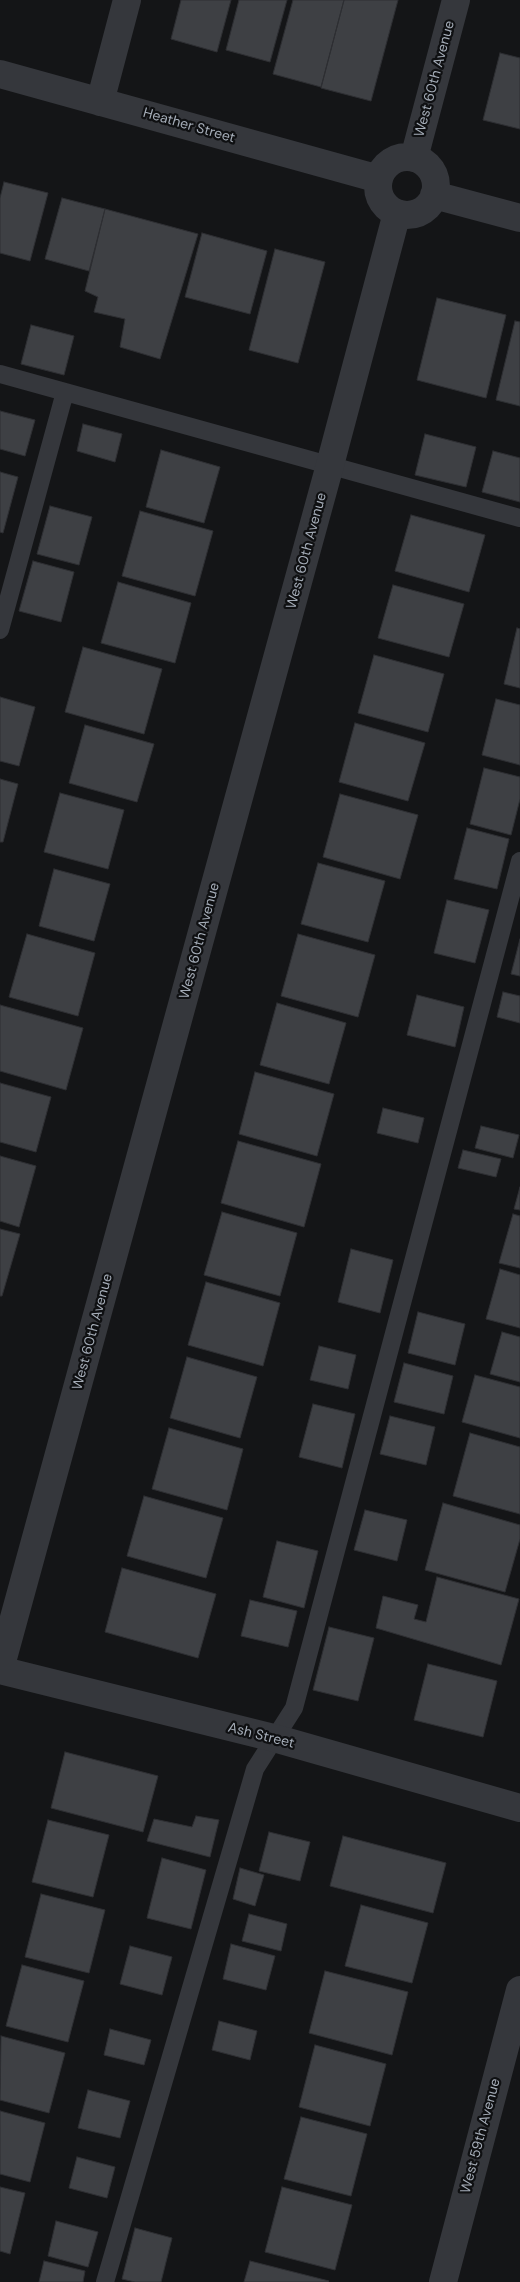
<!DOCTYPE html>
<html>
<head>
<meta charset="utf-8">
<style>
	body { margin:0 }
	canvas { display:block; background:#141517 }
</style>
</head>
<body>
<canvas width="520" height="2282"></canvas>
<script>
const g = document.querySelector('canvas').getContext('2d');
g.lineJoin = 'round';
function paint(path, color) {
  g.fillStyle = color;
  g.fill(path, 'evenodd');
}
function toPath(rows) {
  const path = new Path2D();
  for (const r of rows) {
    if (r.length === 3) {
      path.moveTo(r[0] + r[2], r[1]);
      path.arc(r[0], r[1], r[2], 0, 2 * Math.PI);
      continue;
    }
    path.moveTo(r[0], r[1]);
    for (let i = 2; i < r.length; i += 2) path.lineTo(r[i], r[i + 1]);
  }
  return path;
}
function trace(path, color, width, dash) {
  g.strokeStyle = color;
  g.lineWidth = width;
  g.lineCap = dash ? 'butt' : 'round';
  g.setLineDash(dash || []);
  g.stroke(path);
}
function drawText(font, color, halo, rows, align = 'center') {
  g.font = font + ' "DM Sans",sans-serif';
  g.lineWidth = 4.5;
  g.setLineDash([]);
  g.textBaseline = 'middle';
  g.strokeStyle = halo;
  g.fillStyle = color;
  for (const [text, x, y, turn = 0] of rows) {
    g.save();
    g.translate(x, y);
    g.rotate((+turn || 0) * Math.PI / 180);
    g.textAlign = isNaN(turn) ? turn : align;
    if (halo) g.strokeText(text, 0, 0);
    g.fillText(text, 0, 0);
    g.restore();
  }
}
const building = toPath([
	[181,0,231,0,217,52,171,39,181,0],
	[239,0,287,0,270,62,226,50,239,0],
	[293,0,344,0,321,87,273,74,293,0],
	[344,0,398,0,371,101,321,88,344,0],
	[500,53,520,58,520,129,483,120,500,53],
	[4,182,48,193,30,261,0,253,0,198,4,182],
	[62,198,105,209,89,271,45,259,62,198],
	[105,209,198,234,160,359,120,347,125,319,94,312,98,297,85,291,105,209],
	[202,233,267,251,250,314,185,297,202,233],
	[275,249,325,262,298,363,249,350,275,249],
	[437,298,506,315,486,398,417,380,437,298],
	[515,321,520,322,520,406,496,400,515,321],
	[31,325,74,336,64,375,21,364,31,325],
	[0,411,35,420,25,456,0,449,0,411],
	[83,424,122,434,115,462,77,451,83,424],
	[425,434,476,447,466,487,415,475,425,434],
	[161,450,220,467,204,523,146,507,161,450],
	[493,451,520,458,520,502,482,492,493,451],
	[0,472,18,477,3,533,0,532,0,472],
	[50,506,92,517,79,565,37,554,50,506],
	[140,511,213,531,195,596,122,576,140,511],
	[411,515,485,535,469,592,395,571,411,515],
	[33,561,74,572,61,622,19,611,33,561],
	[118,582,191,603,175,663,101,643,118,582],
	[393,585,464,604,449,657,378,638,393,585],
	[517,628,520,629,520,688,504,684,517,628],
	[83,647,162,669,144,734,65,712,83,647],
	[374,655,444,674,428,732,358,713,374,655],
	[0,697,35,707,19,766,0,761,0,697],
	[496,699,520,705,520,765,482,755,496,699],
	[355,723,425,743,408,801,339,782,355,723],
	[85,725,154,744,137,802,69,783,85,725],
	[484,768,520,777,520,799,511,835,470,824,484,768],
	[0,779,18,784,3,842,0,842,0,779],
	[60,793,124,810,108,869,44,852,60,793],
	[340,794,418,815,400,879,323,857,340,794],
	[467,828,509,839,497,889,454,879,467,828],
	[318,863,385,881,368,942,301,924,318,863],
	[54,869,110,884,94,941,39,926,54,869],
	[447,900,489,910,475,963,434,953,447,900],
	[27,934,95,953,78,1016,9,997,27,934],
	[298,934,375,955,358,1017,281,996,298,934],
	[520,939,520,976,511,974,520,939],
	[503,992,520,996,520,1023,497,1017,503,992],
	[417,995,464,1007,455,1047,407,1035,417,995],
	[277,1003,346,1023,329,1084,260,1065,277,1003],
	[0,1005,83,1028,66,1090,0,1071,0,1005],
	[255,1072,334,1094,317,1156,239,1134,255,1072],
	[0,1083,51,1097,36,1152,0,1142,0,1083],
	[383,1108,424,1118,418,1143,377,1133,383,1108],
	[481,1126,519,1135,513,1158,475,1148,481,1126],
	[238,1141,321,1164,304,1227,221,1203,238,1141],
	[463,1150,501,1159,496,1177,458,1168,463,1150],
	[0,1156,36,1166,19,1227,0,1221,0,1156],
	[520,1187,520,1210,514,1209,520,1187],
	[222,1212,297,1233,280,1296,204,1275,222,1212],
	[513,1214,520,1216,520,1268,499,1263,513,1214],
	[0,1229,20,1234,2,1296,0,1296,0,1229],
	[351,1249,393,1260,380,1313,338,1302,351,1249],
	[500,1269,520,1275,520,1328,486,1319,500,1269],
	[206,1282,280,1303,263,1366,188,1345,206,1282],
	[418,1312,465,1324,455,1365,408,1353,418,1312],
	[502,1332,520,1337,520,1382,490,1374,502,1332],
	[319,1346,356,1355,348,1389,310,1380,319,1346],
	[187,1357,257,1377,240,1438,170,1418,187,1357],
	[404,1363,453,1376,444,1414,394,1402,404,1363],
	[475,1375,520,1387,520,1438,462,1422,475,1375],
	[313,1404,355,1414,342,1468,299,1457,313,1404],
	[390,1416,435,1427,426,1465,380,1454,390,1416],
	[169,1428,243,1449,227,1510,152,1489,169,1428],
	[470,1433,520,1447,520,1514,453,1496,470,1433],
	[144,1496,223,1518,206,1578,127,1556,144,1496],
	[443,1503,520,1525,520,1539,505,1592,425,1570,443,1503],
	[365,1510,407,1520,397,1561,354,1550,365,1510],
	[277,1541,318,1551,304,1608,263,1597,277,1541],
	[122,1568,216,1594,198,1658,105,1632,122,1568],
	[437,1577,519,1599,501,1665,376,1628,383,1596,418,1605,414,1619,426,1622,437,1577],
	[250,1600,297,1611,288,1647,241,1636,250,1600],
	[329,1627,374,1638,358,1701,313,1690,329,1627],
	[428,1664,497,1681,483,1737,414,1720,428,1664],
	[65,1752,158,1776,143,1832,51,1808,65,1752],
	[196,1816,219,1820,210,1857,147,1841,154,1819,192,1827,196,1816],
	[48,1820,109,1835,93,1897,32,1882,48,1820],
	[269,1832,310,1842,300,1881,259,1871,269,1832],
	[343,1836,446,1863,433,1913,330,1886,343,1836],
	[162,1858,206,1870,191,1929,147,1918,162,1858],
	[240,1868,264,1875,255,1906,233,1899,240,1868],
	[41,1894,105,1910,89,1973,25,1957,41,1894],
	[361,1905,428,1923,412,1983,345,1966,361,1905],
	[249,1914,287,1924,281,1951,242,1941,249,1914],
	[231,1944,275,1956,266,1990,223,1979,231,1944],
	[130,1946,172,1957,162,1995,120,1984,130,1946],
	[22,1965,84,1981,68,2042,6,2026,22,1965],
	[325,1971,408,1992,392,2055,309,2033,325,1971],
	[219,2021,257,2031,250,2060,212,2050,219,2021],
	[110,2029,151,2040,144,2065,104,2055,110,2029],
	[1,2036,65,2053,49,2113,0,2100,1,2036],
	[315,2045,386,2064,370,2126,299,2107,315,2045],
	[88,2090,130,2101,120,2138,78,2128,88,2090],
	[0,2111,45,2123,30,2182,0,2174,0,2111],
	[301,2117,367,2134,351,2196,284,2179,301,2117],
	[77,2157,115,2167,107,2198,69,2188,77,2157],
	[0,2187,25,2193,10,2254,0,2251,0,2187],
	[282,2187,352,2205,335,2270,265,2252,282,2187],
	[56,2221,98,2232,88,2267,48,2256,56,2221],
	[135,2228,172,2238,161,2282,135,2282,122,2279,135,2228],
	[44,2261,85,2271,83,2282,39,2282,44,2261],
	[250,2261,329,2281,328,2282,244,2282,250,2261]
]);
paint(building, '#3e4044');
trace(building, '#2e2f33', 1);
trace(toPath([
	[0,374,520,518],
	[0,630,65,392],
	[105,2282,255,1769,294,1708,520,861]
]), '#35373c', 18);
trace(toPath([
	[0,74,379,179],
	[100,102,127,0],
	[407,186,29],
	[414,158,456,0],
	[434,195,520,218],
	[0,1669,330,465,397,213],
	[0,1670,274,1738,520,1808],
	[443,2282,520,1990]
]), '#35373c', 28);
drawText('14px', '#a5adb8', '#0f1012', [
	["West 60th Avenue",435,79,-75],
	["Heather Street",189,126,16],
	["West 60th Avenue",307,551,-75],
	["West 60th Avenue",200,941,-75],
	["West 60th Avenue",93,1332,-75],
	["Ash Street",261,1736,14],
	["West 59th Avenue",481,2136,-75]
]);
</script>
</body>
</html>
